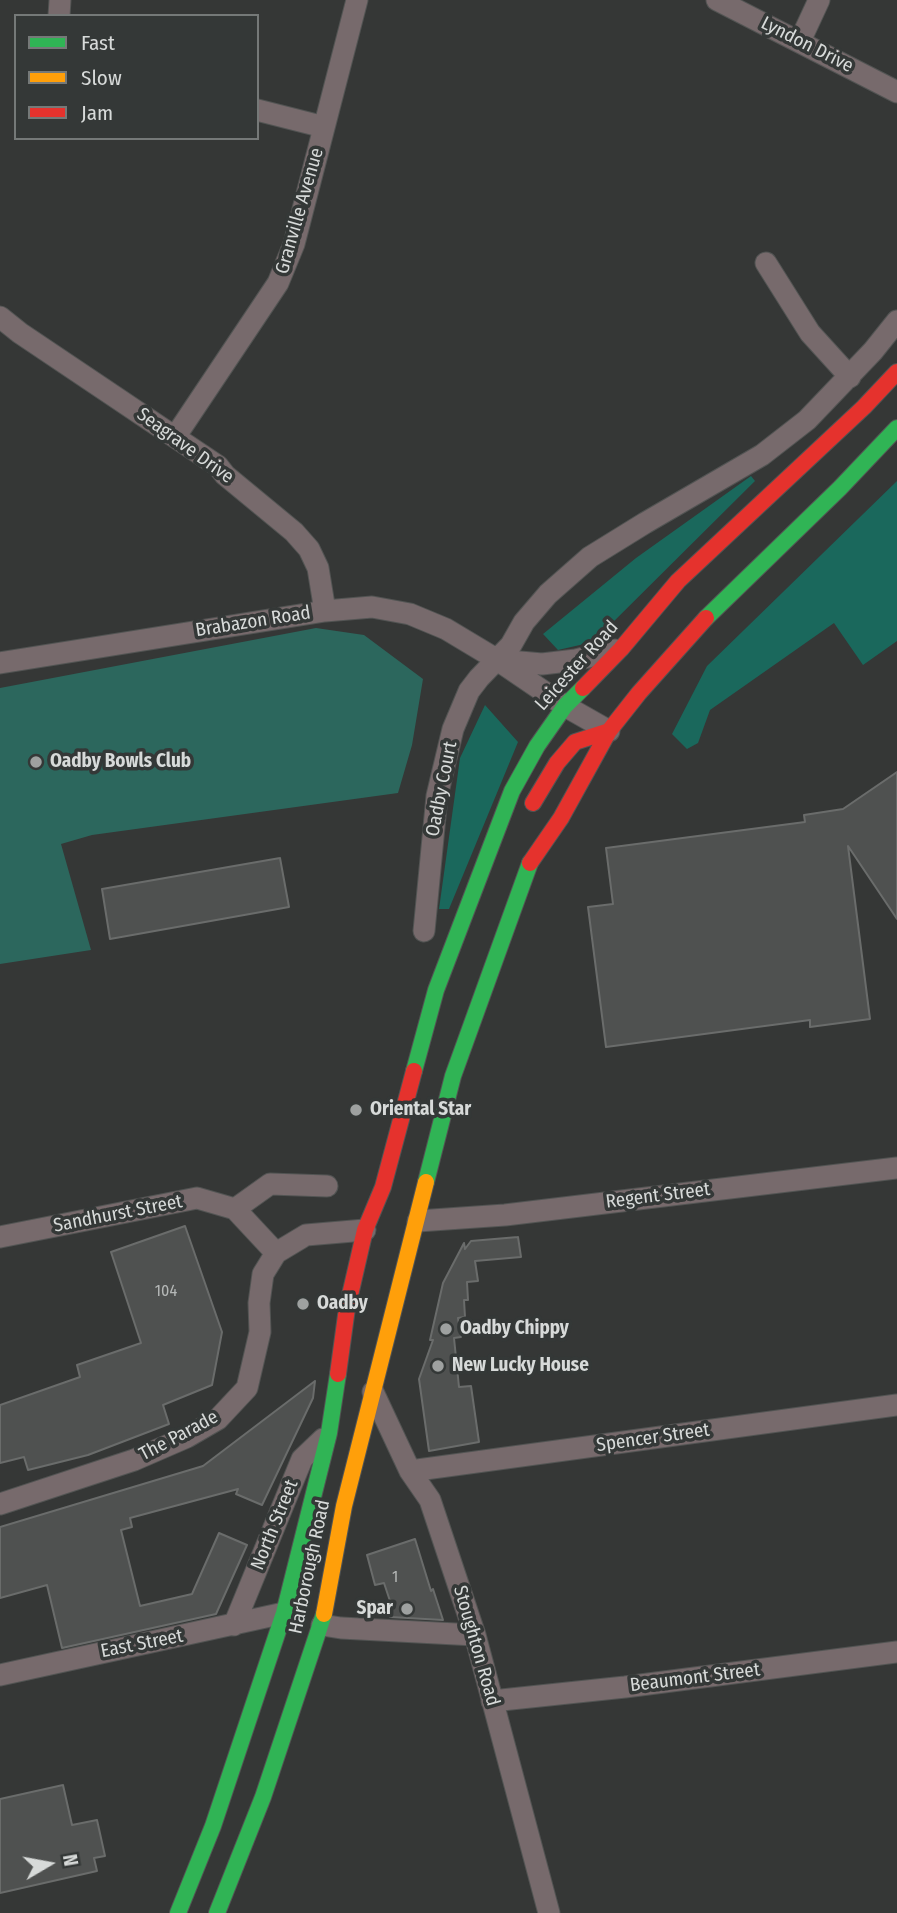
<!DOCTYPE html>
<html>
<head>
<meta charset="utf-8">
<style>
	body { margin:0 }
	#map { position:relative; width:897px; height:1913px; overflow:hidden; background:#353736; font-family:"Fira Sans Condensed",sans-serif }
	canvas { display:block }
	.legend { position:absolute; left:14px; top:14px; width:245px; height:126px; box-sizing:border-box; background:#343837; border:2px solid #757978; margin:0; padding:9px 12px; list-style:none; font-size:21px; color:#d7dad9 }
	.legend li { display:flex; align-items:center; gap:14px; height:35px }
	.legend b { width:35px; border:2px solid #757978 }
	.north { position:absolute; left:14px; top:1829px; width:70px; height:70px; -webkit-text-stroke:5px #343837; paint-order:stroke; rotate:80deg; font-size:19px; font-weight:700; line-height:28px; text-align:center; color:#d7dad9 }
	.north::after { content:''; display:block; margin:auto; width:24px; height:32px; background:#d7dad9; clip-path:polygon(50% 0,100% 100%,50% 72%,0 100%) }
</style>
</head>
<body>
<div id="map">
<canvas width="897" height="1913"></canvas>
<ul class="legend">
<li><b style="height:9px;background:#30b455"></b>Fast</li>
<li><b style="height:9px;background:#ff9f0a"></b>Slow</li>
<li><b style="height:9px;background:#e5322d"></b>Jam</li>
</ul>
<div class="north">N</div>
</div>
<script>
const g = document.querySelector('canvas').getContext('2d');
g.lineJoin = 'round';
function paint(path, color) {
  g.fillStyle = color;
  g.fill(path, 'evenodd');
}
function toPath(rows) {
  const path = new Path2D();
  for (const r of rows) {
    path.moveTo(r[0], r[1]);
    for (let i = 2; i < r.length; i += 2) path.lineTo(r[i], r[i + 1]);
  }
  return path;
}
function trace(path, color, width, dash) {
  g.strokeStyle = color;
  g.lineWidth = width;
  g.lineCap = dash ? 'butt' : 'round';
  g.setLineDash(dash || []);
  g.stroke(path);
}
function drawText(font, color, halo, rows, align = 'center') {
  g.font = font + ' "Fira Sans Condensed",sans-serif';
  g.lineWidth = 7;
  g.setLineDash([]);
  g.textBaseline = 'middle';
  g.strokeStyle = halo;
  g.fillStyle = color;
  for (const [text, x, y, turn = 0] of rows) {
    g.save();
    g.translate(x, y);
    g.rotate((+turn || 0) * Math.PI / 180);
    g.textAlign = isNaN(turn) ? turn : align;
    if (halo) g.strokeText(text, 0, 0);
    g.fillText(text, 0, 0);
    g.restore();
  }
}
paint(toPath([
	[316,628,364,635,423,679,412,745,398,793,92,835,61,844,91,950,0,964,0,688]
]), '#2c675d');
paint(toPath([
	[751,476,755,481,593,642,558,650,543,634,636,558],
	[897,481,897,641,863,665,834,623,710,710,698,743,687,749,672,734,707,666],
	[485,705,518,742,449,909,439,909,460,758]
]), '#1a685c');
const building = toPath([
	[897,772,897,919,848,846,870,1019,810,1027,810,1020,606,1047,588,907,613,904,606,848,805,822,804,815,843,809,897,772],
	[280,858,289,907,110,939,102,889,280,858],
	[185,1226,222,1332,212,1385,163,1405,169,1424,88,1455,28,1470,24,1457,0,1463,0,1405,80,1377,77,1365,141,1343,111,1252,185,1226],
	[518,1237,521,1257,475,1261,478,1281,467,1282,468,1300,464,1300,465,1317,458,1318,461,1337,454,1338,459,1387,471,1386,479,1442,429,1451,419,1379,433,1340,430,1340,443,1283,464,1243,465,1249,471,1241,518,1237],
	[315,1381,313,1398,262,1505,236,1494,238,1489,130,1518,132,1527,121,1530,140,1606,192,1594,219,1533,247,1545,216,1614,62,1648,47,1585,0,1598,0,1527,203,1466,315,1381],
	[415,1539,431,1591,433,1589,443,1620,390,1617,390,1601,384,1583,375,1585,367,1555,415,1539],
	[63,1785,72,1825,97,1820,105,1856,94,1858,97,1871,0,1893,0,1799,63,1785]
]);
paint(building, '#4f5150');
trace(building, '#6a6c6b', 2);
const street = toPath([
	[717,0,897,92],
	[59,16,60,0],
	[800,41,819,0],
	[257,110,324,127],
	[766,263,810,333,850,377],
	[0,317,20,333,218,466,225,475,294,532,309,549,318,568,325,611],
	[175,437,278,283,294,244,357,0],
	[498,660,542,664,576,660,615,650],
	[0,663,325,611,372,607,410,614,446,629,496,659,565,706,609,731],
	[424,931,437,796,453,729,469,691,479,678,511,645,524,622,548,594,590,557,645,523,762,455,807,420,873,351,897,321],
	[235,1209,270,1184,327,1186],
	[418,1221,505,1215,897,1168],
	[0,1237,197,1198,235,1209,276,1253],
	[373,1392,410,1471,430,1500,475,1635,549,1913],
	[410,1471,897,1405],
	[0,1504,134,1460,187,1437,218,1419,247,1388,260,1332,259,1303,263,1274,276,1253,306,1235,365,1230],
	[234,1625,302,1459,323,1439],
	[322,1625,341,1628,475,1635],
	[0,1675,284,1613],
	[492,1701,625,1687,897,1652]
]);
const fast = toPath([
	[706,618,840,488,897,428],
	[414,1071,436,990,512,791,537,746,565,706,583,688],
	[426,1182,453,1076,530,863],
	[178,1913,213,1826,284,1613,329,1433,338,1374],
	[217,1913,263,1797,324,1614]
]);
const slow = toPath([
	[324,1614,344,1506,426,1182]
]);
const jam = toPath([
	[583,688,621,649,678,581,864,407,897,372],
	[533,803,557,763,575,742,609,731],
	[530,863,561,818,609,731,639,693,706,618],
	[338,1374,347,1308,365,1230,383,1187,414,1071]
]);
trace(street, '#525453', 23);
trace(fast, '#525453', 18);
trace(slow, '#525453', 18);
trace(jam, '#525453', 18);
trace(street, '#776a6c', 21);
trace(fast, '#30b455', 16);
trace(slow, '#ff9f0a', 16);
trace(jam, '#e5322d', 16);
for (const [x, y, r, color] of [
	[36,762,7,"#9ea1a0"],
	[356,1110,7,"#9ea1a0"],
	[303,1304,7,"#9ea1a0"],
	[446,1329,7,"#9ea1a0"],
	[438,1366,7,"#9ea1a0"],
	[407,1609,7,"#9ea1a0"]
]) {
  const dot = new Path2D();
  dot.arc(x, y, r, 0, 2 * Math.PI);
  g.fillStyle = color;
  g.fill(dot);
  trace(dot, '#343837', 2.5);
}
drawText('16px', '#b5b8b7', null, [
	["104",166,1292],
	["1",395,1578]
]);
drawText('19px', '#d7dad9', '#343837', [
	["Lyndon Drive",807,45,27],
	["Granville Avenue",300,211,-74],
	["Seagrave Drive",185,446,36],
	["Brabazon Road",253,622,-9],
	["Leicester Road",577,666,-48],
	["Oadby Court",442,789,-79],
	["Regent Street",658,1196,-7],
	["Sandhurst Street",118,1214,-11],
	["The Parade",179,1436,-28],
	["Spencer Street",653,1438,-8],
	["North Street",275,1525,-68],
	["Harborough Road",310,1567,-78],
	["East Street",142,1644,-11],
	["Stoughton Road",476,1646,74],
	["Beaumont Street",695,1678,-7]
]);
drawText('bold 19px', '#d7dad9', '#343837', [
	["Oadby Bowls Club",50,762],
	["Oriental Star",370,1110],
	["Oadby",317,1304],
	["Oadby Chippy",460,1329],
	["New Lucky House",452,1366],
	["Spar",393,1609,"right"]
], 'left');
</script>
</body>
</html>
